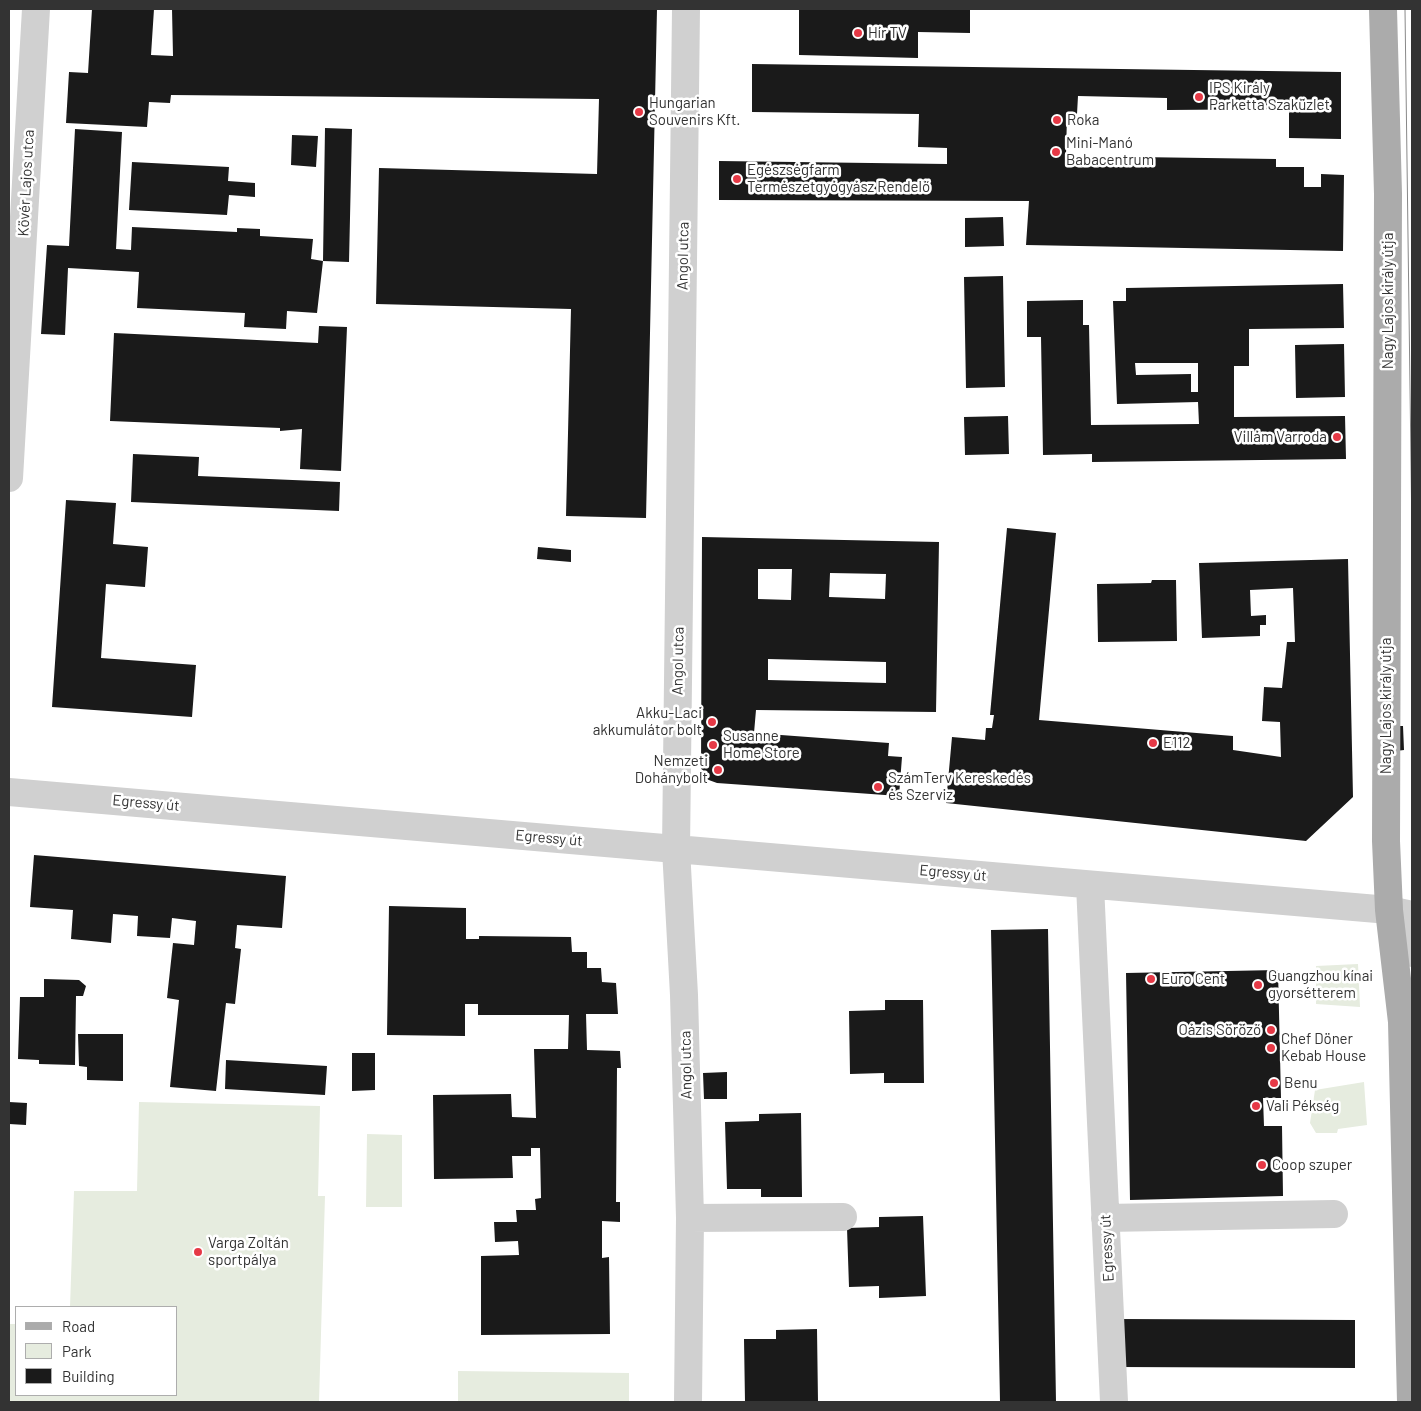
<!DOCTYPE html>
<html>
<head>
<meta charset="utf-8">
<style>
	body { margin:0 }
	#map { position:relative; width:1421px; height:1411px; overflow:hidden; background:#fff; font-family:Barlow,sans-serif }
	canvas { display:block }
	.frame { position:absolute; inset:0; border:10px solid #333; pointer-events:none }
	.legend { position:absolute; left:15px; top:1306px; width:162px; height:90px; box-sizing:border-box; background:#fff; border:1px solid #adadad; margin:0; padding:6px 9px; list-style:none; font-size:15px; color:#333 }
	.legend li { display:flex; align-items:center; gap:10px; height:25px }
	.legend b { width:25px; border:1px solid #adadad }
</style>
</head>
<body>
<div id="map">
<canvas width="1421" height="1411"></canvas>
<div class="frame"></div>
<ul class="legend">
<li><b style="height:6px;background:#ababab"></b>Road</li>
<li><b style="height:14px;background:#e6ecdf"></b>Park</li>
<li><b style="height:14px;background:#1a1a1a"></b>Building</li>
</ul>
</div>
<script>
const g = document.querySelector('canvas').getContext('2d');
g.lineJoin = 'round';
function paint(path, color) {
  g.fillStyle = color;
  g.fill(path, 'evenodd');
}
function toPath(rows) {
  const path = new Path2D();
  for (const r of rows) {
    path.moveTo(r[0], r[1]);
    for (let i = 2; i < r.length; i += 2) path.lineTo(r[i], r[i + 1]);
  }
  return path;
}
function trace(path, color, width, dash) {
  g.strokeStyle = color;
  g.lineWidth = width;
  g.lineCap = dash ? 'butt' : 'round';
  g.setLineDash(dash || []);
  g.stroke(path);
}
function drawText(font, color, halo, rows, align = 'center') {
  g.font = font + ' Barlow,sans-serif';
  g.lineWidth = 5;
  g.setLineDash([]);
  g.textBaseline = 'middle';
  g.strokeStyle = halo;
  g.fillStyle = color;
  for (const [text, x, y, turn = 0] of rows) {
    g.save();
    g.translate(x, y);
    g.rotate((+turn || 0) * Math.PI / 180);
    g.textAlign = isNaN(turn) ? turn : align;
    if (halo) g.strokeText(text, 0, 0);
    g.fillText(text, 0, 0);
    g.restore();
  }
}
paint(toPath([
	[1358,964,1360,1007,1316,1004,1316,966],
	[1364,1082,1367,1125,1338,1129,1337,1133,1316,1133,1310,1123,1315,1090],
	[139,1102,320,1106,318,1196,325,1196,319,1402,9,1402,9,1324,16,1324,16,1395,176,1395,176,1307,70,1307,74,1191,137,1191],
	[367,1134,402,1135,402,1207,366,1207],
	[458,1371,629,1373,629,1402,458,1402]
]), '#e6ecdf');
paint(toPath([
	[92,9,154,9,151,55,173,56,172,9,657,9,646,518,566,516,571,309,376,304,379,168,597,174,599,99,171,95,170,103,149,102,147,127,66,123,69,72,88,73],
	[799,9,970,9,970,33,918,32,918,58,799,55],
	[752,64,1341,72,1341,139,1289,138,1289,109,1167,110,1167,98,1078,96,1077,114,1067,114,1066,156,1276,159,1276,167,1304,167,1304,187,1321,187,1321,174,1344,175,1343,251,1026,245,1029,201,719,200,719,161,947,164,947,148,918,147,919,114,752,112],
	[325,128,352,129,349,262,323,261,317,313,287,311,286,329,244,327,245,313,137,308,139,272,68,268,65,335,41,334,47,245,69,246,75,129,122,132,116,249,131,250,132,227,237,232,237,228,260,229,260,236,313,239,311,259,323,261],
	[292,135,318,136,316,167,291,165],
	[132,162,229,167,228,181,255,183,255,197,229,195,227,215,129,210],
	[1003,217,1004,246,965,247,965,218],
	[1003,276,1005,387,966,388,964,277],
	[1343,284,1344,328,1249,329,1249,366,1234,366,1234,417,1345,416,1346,459,1092,462,1092,454,1043,455,1041,337,1027,337,1027,301,1083,300,1083,325,1089,325,1091,425,1199,424,1198,402,1117,404,1113,301,1126,301,1126,288],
	[1135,363,1198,363,1198,392,1191,392,1191,374,1136,375],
	[319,326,347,327,341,471,300,469,302,429,280,431,280,428,110,421,114,333,318,343],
	[1344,344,1345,397,1296,398,1295,345],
	[1008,416,1009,454,965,455,964,417],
	[133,454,199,457,198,476,340,482,339,511,131,502],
	[66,500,116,503,113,544,148,547,145,587,106,584,101,658,196,665,192,717,52,707],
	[1007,528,1056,533,1039,720,1233,736,1233,750,1281,757,1280,722,1262,721,1264,687,1282,688,1287,642,1295,642,1293,588,1250,590,1251,616,1266,615,1266,625,1260,625,1260,636,1202,638,1199,563,1348,559,1353,797,1306,841,946,803,952,737,985,740,986,728,992,728,994,715,990,715],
	[702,537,939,542,936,712,756,710,754,733,889,743,888,756,902,757,899,796,717,783,706,779,701,768],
	[758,569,792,569,791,600,758,599],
	[830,573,886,574,885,599,829,597],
	[768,659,886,662,886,683,768,680],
	[538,547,571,550,571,562,537,559],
	[1152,580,1176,580,1177,641,1098,642,1097,584,1151,583],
	[1395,726,1403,726,1404,750,1396,751],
	[34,855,286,876,282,928,237,925,235,948,241,949,235,1004,226,1003,216,1091,170,1087,179,1000,167,998,173,943,194,945,196,921,172,918,170,938,137,936,138,916,113,914,111,943,71,939,73,910,30,907],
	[389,906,466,908,466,939,479,939,479,936,571,937,572,952,587,952,587,968,601,968,602,982,616,983,618,1014,586,1014,587,1050,620,1051,621,1068,617,1068,616,1202,620,1202,620,1222,602,1221,602,1258,609,1257,610,1334,481,1335,481,1256,519,1255,518,1241,495,1242,494,1222,517,1222,516,1210,536,1210,535,1199,541,1198,540,1148,531,1148,531,1156,512,1156,513,1178,434,1179,433,1095,511,1094,512,1117,536,1118,534,1049,568,1049,569,1015,478,1015,478,1004,465,1004,465,1036,387,1035],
	[1048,929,1056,1402,1000,1402,991,930],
	[1278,970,1281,1098,1263,1098,1264,1126,1282,1126,1283,1196,1130,1200,1126,973],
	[44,979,79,980,86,986,83,996,76,996,75,1065,39,1064,39,1060,18,1059,20,997,44,997],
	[885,1000,923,1000,924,1083,884,1083,884,1073,850,1074,849,1011,885,1010],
	[78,1034,123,1034,123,1081,87,1080,87,1067,79,1066],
	[352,1053,375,1053,375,1090,352,1091],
	[226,1060,327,1066,325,1095,225,1089],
	[727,1072,727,1099,704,1099,703,1073],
	[9,1102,27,1103,26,1125,9,1124],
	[801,1113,802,1197,761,1197,761,1189,727,1189,725,1122,759,1121,759,1114],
	[923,1216,926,1296,879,1298,879,1286,849,1287,847,1228,879,1227,879,1217],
	[1119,1319,1355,1320,1355,1368,1119,1367],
	[817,1329,818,1402,745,1402,744,1339,776,1339,776,1330]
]), '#1a1a1a');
trace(toPath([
	[686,9,676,849,684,995,690,1218,688,1402],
	[9,478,36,9],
	[9,792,1389,910,1412,915],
	[1090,885,1114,1402],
	[1390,911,1412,953],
	[690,1218,843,1217],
	[1105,1218,1334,1214]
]), '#d0d0d0', 28);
trace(toPath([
	[1383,9,1388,194,1386,841,1389,910,1402,1022,1411,1402]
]), '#ababab', 28);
trace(toPath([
	[1405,9,1412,537]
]), '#888', 1);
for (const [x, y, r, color] of [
	[858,33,5,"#e63946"],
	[1199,97,5,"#e63946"],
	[639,112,5,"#e63946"],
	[1057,120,5,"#e63946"],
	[1056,152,5,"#e63946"],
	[737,179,5,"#e63946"],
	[1337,437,5,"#e63946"],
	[712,722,5,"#e63946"],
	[1153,743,5,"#e63946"],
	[713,745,5,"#e63946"],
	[718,770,5,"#e63946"],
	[878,787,5,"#e63946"],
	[1151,979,5,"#e63946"],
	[1258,985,5,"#e63946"],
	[1271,1030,5,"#e63946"],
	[1271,1048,5,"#e63946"],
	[1274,1083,5,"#e63946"],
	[1256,1106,5,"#e63946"],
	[1262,1165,5,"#e63946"],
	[198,1252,5,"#e63946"]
]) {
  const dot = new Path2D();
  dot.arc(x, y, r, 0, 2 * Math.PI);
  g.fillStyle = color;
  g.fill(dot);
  trace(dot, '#fff', 2);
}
drawText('15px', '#333', '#fff', [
	["Hír TV",868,33],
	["IPS Király",1209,88],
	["Parketta Szaküzlet",1209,105],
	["Hungarian",649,103],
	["Souvenirs Kft.",649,120],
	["Roka",1067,120],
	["Mini-Manó",1066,143],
	["Babacentrum",1066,160],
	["Egészségfarm",747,170],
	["Természetgyógyász Rendelő",747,187],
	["Villám Varroda",1327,437,"right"],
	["Akku-Laci",702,713,"right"],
	["akkumulátor bolt",702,730,"right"],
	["Susanne",723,736],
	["Home Store",723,753],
	["E112",1163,743],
	["Nemzeti",708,761,"right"],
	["Dohánybolt",708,778,"right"],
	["SzámTerv Kereskedés",888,778],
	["és Szerviz",888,795],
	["Guangzhou kínai",1268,976],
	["gyorsétterem",1268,993],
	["Euro Cent",1161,979],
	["Oázis Söröző",1261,1030,"right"],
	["Chef Döner",1281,1039],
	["Kebab House",1281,1056],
	["Benu",1284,1083],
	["Vali Pékség",1266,1106],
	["Coop szuper",1272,1165],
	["Varga Zoltán",208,1243],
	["sportpálya",208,1260]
], 'left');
drawText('15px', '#333', '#fff', [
	["Kövér Lajos utca",26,183,-87],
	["Angol utca",683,256,-89],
	["Nagy Lajos király útja",1388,301,-90],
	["Angol utca",678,661,-89],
	["Nagy Lajos király útja",1386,706,-90],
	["Egressy út",146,803,5],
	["Egressy út",549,838,5],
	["Egressy út",953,873,5],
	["Angol utca",686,1065,-91],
	["Egressy út",1107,1248,-93]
]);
</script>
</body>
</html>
